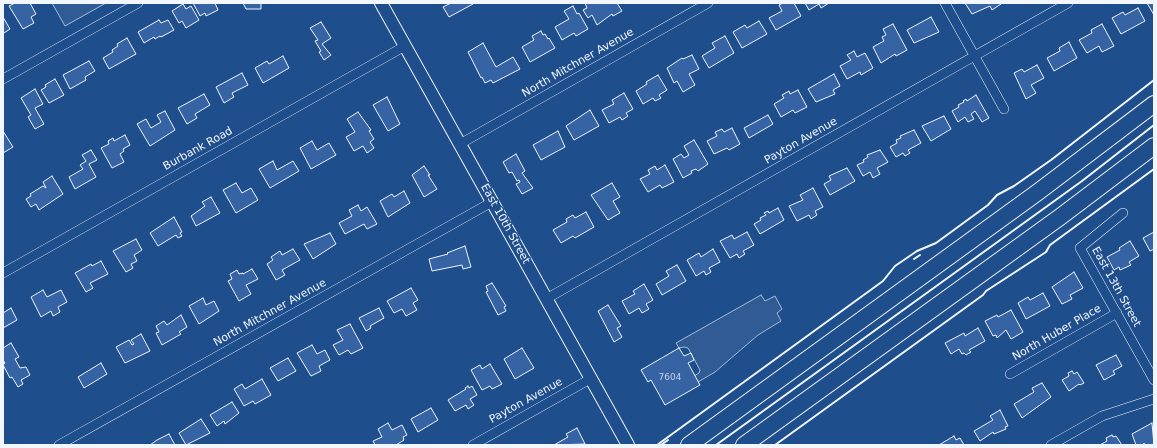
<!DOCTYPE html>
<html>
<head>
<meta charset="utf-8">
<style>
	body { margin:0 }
	#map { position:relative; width:1157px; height:448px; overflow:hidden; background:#1f4e8c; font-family:"DejaVu Sans",sans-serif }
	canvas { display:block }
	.frame { position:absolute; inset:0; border:4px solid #f2f6ff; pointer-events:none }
</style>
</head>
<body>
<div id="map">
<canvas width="1157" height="448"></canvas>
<div class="frame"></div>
</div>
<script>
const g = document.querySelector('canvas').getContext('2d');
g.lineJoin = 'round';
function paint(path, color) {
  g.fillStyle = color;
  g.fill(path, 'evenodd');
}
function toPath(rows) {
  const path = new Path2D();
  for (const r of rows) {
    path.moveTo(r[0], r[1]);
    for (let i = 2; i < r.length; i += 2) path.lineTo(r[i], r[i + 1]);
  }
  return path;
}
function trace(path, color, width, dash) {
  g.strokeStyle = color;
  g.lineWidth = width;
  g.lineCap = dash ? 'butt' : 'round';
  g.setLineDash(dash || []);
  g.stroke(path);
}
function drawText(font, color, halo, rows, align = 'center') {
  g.font = font + ' "DejaVu Sans",sans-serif';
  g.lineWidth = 3;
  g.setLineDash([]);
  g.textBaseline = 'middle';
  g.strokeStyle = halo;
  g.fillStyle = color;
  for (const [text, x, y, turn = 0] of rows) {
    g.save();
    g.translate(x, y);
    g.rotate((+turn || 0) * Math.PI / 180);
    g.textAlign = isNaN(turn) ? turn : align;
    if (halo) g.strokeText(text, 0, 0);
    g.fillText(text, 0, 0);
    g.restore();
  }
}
const parking = toPath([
	[52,3,106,3,65,26,52,3],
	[761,295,765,301,775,296,782,309,777,313,781,321,758,335,715,372,698,382,694,376,699,373,700,370,688,348,684,347,679,348,676,343,761,295]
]);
paint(parking, '#305b95');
trace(parking, '#a8bbd7', 1);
const building = toPath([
	[15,3,30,3,36,14,31,17,34,23,23,29,9,6,15,3],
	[193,3,215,3,218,10,206,16,205,13,200,16,193,3],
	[243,3,261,3,261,9,246,9,243,3],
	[451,3,473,3,473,4,449,17,443,7,451,3],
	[585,3,617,3,622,11,613,16,612,14,597,25,592,15,588,18,583,10,587,8,585,3],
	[783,3,794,3,801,16,776,30,769,18,782,11,779,5,783,3],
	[805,3,829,3,821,8,819,4,809,10,805,3],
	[965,3,1000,3,1001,4,992,10,990,6,972,14,965,3],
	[1147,3,1154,3,1154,15,1147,3],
	[183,4,186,9,191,6,199,20,186,28,182,21,179,23,172,11,183,4],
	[573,6,577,14,579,13,588,29,576,36,574,33,562,40,555,27,569,19,564,11,573,6],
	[1138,8,1145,21,1121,34,1112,18,1123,12,1125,15,1138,8],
	[3,17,10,29,4,33,3,32,3,17],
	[931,17,939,32,914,43,907,30,931,17],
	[159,20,161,23,168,20,174,30,161,37,160,36,155,39,154,37,144,43,138,32,159,20],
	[759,21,767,34,742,48,733,32,745,25,747,28,759,21],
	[321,22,331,38,322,44,331,55,324,60,319,52,321,51,315,41,318,40,310,28,321,22],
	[893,24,907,50,896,56,895,54,881,63,873,47,884,41,882,37,886,35,883,29,893,24],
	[1102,24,1114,46,1102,52,1099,46,1087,53,1079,40,1092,33,1091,30,1102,24],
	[541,31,543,35,545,34,548,39,549,38,555,48,530,62,522,47,534,40,532,36,541,31],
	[725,36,734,53,709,68,702,56,715,48,712,43,725,36],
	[127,38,136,54,109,69,103,58,113,52,112,50,118,46,117,44,127,38],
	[1069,42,1077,58,1054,71,1047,58,1060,51,1059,48,1069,42],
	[483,43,496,67,513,57,520,69,493,83,491,80,485,83,482,77,481,78,468,52,483,43],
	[854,51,857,57,865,53,873,68,861,75,860,72,847,79,840,66,851,60,847,55,854,51],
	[692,55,699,69,689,74,695,85,683,92,677,81,674,83,667,68,682,58,683,59,692,55],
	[283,56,289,68,263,83,255,68,267,61,269,64,283,56],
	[89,61,95,71,85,77,86,80,70,89,63,75,89,61],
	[1037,65,1044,78,1031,85,1036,93,1026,99,1014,73,1022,69,1024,72,1037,65],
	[242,73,248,85,232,93,234,97,224,103,216,87,242,73],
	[834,74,840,86,833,90,835,94,816,102,808,89,834,74],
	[658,75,667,90,659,95,661,98,655,101,653,98,643,104,636,91,647,84,646,82,658,75],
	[55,79,64,95,49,103,41,90,46,87,45,85,55,79],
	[35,89,43,104,35,108,44,124,35,129,28,117,31,115,21,98,35,89],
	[798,90,807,107,795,113,793,110,781,117,774,104,784,98,782,95,789,91,790,94,798,90],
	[624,93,633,109,626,113,628,116,622,120,620,117,609,123,602,110,614,104,612,100,624,93],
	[204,94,210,105,195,114,197,118,187,124,178,108,204,94],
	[976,95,989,118,982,122,975,111,971,114,974,119,968,122,965,117,958,122,952,111,959,107,958,105,964,102,963,101,966,99,967,101,976,95],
	[387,97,400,124,388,131,373,105,387,97],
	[590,110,599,126,574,140,566,126,590,110],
	[165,111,175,130,150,146,137,124,146,119,151,128,161,122,157,115,165,111],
	[358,112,371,130,369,131,374,139,370,142,374,148,367,153,363,146,354,151,346,137,355,132,347,119,358,112],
	[768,115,773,124,749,138,744,128,768,115],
	[944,116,951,129,931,141,922,126,944,116],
	[732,128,740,144,729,150,727,148,714,154,707,141,717,136,715,132,722,129,724,132,732,128],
	[914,130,921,143,908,150,910,153,905,156,903,153,896,157,890,147,897,143,896,140,901,138,900,136,914,130],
	[3,131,13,147,3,153,3,131],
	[558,131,565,147,541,160,533,145,558,131],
	[125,135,130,145,123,149,124,151,120,154,124,162,112,168,101,148,109,144,108,141,113,138,114,141,125,135],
	[694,140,708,164,698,171,696,169,691,171,692,173,683,178,673,159,681,154,684,158,689,155,684,146,694,140],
	[312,141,317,150,329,143,336,155,311,169,300,148,312,141],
	[91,150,97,160,89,164,96,177,75,189,69,177,83,169,80,165,86,161,82,155,91,150],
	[880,150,888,162,877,168,880,174,873,178,870,172,863,176,857,165,864,162,863,160,868,157,867,155,880,150],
	[516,154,525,171,522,173,533,188,522,194,516,184,520,182,519,180,517,181,512,172,509,173,503,162,516,154],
	[273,161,277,170,293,161,299,171,270,188,259,169,273,161],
	[665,165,674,182,662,188,660,185,648,192,640,179,650,174,648,170,655,166,657,170,665,165],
	[424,166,430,175,428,175,437,189,424,197,412,175,424,166],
	[847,168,855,181,830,195,824,184,831,180,829,176,847,168],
	[52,176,63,194,39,210,36,204,31,207,26,199,31,196,30,194,43,186,46,188,43,182,52,176],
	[236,183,242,193,251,188,258,200,236,213,223,190,236,183],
	[612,183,620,197,613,201,620,213,608,220,591,195,612,183],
	[813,188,823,207,815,211,817,215,811,219,809,215,797,221,789,206,803,200,800,195,813,188],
	[404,191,410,203,388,217,380,201,392,194,394,197,404,191],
	[211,197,220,213,196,226,191,216,205,206,202,202,211,197],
	[358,205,361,211,367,207,377,224,367,229,364,224,345,234,339,223,352,216,349,210,358,205],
	[778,208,784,220,760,234,754,224,761,220,760,218,766,215,764,213,768,211,769,213,778,208],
	[586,212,594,227,575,238,573,236,561,243,553,230,567,222,566,219,573,215,575,218,586,212],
	[174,217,182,232,180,233,182,236,178,238,176,235,158,246,150,233,174,217],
	[747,232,754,245,743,251,745,254,739,258,737,254,730,258,720,241,732,235,734,239,747,232],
	[1154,232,1154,249,1150,251,1143,238,1154,232],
	[330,233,336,244,313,259,304,244,330,233],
	[136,239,142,250,134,255,137,261,131,264,133,268,126,272,113,251,136,239],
	[1130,241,1139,256,1129,262,1131,265,1120,270,1119,267,1114,270,1107,257,1120,250,1119,248,1130,241],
	[465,246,471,267,463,269,462,265,432,271,429,259,448,254,447,253,465,246],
	[293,249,300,260,282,270,285,275,276,280,267,264,273,260,271,257,280,251,282,255,293,249],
	[713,249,720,262,709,268,711,272,706,275,704,271,696,276,687,260,699,253,701,257,713,249],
	[101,261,108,274,90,283,93,288,86,292,75,273,91,264,92,266,101,261],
	[677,265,686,281,662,295,656,284,669,276,666,271,677,265],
	[252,269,258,279,246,285,251,294,239,301,228,281,232,279,230,274,237,270,239,274,243,273,243,274,252,269],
	[1074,272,1083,288,1070,295,1072,299,1062,304,1052,287,1074,272],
	[492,283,506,306,504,307,506,311,498,315,486,292,488,291,486,286,492,283],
	[644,284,653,300,646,304,649,309,642,313,639,308,629,314,622,301,635,294,633,291,644,284],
	[411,288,418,300,413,303,417,310,406,316,402,309,394,313,387,301,411,288],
	[43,290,47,297,61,290,67,302,58,307,60,312,53,316,51,311,41,317,31,297,43,290],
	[1043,293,1050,306,1026,319,1018,303,1028,297,1030,300,1043,293],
	[203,298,206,305,214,301,219,311,199,324,189,306,203,298],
	[608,305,621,326,617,328,622,337,614,342,598,311,608,305],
	[11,308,17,320,3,328,3,313,11,308],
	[379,308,384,318,370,326,371,328,366,331,359,318,379,308],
	[1011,310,1023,332,1011,339,1006,330,997,338,996,335,993,336,985,321,997,315,998,317,1011,310],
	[181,315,187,327,179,332,181,334,162,345,156,333,159,332,156,326,164,321,167,325,181,315],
	[350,324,363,348,351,354,348,350,339,355,333,345,343,340,337,330,350,324],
	[978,328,985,341,969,350,971,352,966,355,964,353,962,354,959,349,951,354,945,343,964,333,965,336,978,328],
	[141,334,150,351,125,363,116,347,129,340,132,345,134,344,131,340,141,334],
	[11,343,19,357,15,359,20,368,26,367,30,375,21,380,23,384,18,387,12,377,10,378,3,365,5,363,3,360,3,348,11,343],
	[312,345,317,354,325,350,330,360,319,366,321,371,311,376,297,353,312,345],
	[522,348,534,368,515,379,504,359,522,348],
	[679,348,684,356,691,353,694,360,688,363,700,385,665,405,651,380,648,382,641,370,679,348],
	[1116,355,1122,366,1113,371,1115,374,1104,380,1096,365,1116,355],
	[288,358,296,371,278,381,270,368,288,358],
	[101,363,107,374,84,388,78,377,101,363],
	[490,364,502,384,492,389,490,386,482,390,471,370,480,365,482,369,490,364],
	[1072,371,1074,374,1077,372,1084,383,1080,385,1079,384,1069,391,1062,380,1069,376,1068,373,1072,371],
	[262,379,271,395,255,404,253,401,244,406,234,389,242,384,245,389,262,379],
	[1042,383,1051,397,1022,418,1014,404,1034,392,1032,388,1042,383],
	[468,386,469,388,472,386,477,395,470,399,474,405,468,409,466,405,455,411,448,400,466,389,465,388,468,386],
	[232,402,239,413,225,424,224,421,217,426,210,415,232,402],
	[431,408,438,420,418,432,411,419,431,408],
	[1000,410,1008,426,1005,427,1006,429,994,434,993,432,980,441,974,431,993,420,990,416,1000,410],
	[201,419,210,433,186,445,179,433,201,419],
	[388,423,392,430,402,425,407,435,403,437,404,440,396,445,375,445,373,441,382,437,378,429,388,423],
	[1152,423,1154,445,1145,445,1144,443,1142,445,1136,445,1132,434,1152,423],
	[577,428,585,444,554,445,568,437,566,434,577,428],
	[169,434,175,445,150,445,157,440,169,434],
	[1112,435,1113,437,1116,436,1122,445,1100,445,1107,441,1106,438,1112,435],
	[954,436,956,440,960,438,964,445,939,445,954,436]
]);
paint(building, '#3563a3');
trace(building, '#f2f6ff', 1);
const street = toPath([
	[945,3,1004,109],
	[3,79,138,3],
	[460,144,708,3],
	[1123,213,1080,248,1154,380],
	[3,273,405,46],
	[546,299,1068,3],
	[1010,374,1117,313],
	[59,445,492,202],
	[473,445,590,379],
	[1051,445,1102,416,1154,399]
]);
const secondary = toPath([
	[381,3,628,445]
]);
const highway = toPath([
	[689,445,1038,192,1154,104],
	[744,445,1060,217,1154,146]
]);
trace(street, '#f2f6ff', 10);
trace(secondary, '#f2f6ff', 14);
trace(highway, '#f2f6ff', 18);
trace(street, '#1f4e8c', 9);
trace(secondary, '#1f4e8c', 12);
trace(highway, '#1f4e8c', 16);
trace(toPath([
	[914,259,920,255],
	[657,445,883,281,895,266,917,251,936,243,988,205,997,195,1014,186,1051,160,1154,80],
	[661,445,668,440],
	[716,445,1082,181,1154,125],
	[775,445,983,295,986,291,1046,252,1050,245,1154,169]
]), '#f2f6ff', 2);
drawText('9px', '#c3d1e8', null, [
	["7604",670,378]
]);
drawText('11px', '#f2f6ff', '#1f4e8c', [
	["North Mitchner Avenue",578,63,-30],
	["Payton Avenue",801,141,-30],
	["Burbank Road",198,149,-29],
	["East 10th Street",505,224,61],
	["East 13th Street",1116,287,61],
	["North Mitchner Avenue",270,313,-29],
	["North Huber Place",1057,333,-30],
	["Payton Avenue",526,401,-29]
]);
</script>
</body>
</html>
